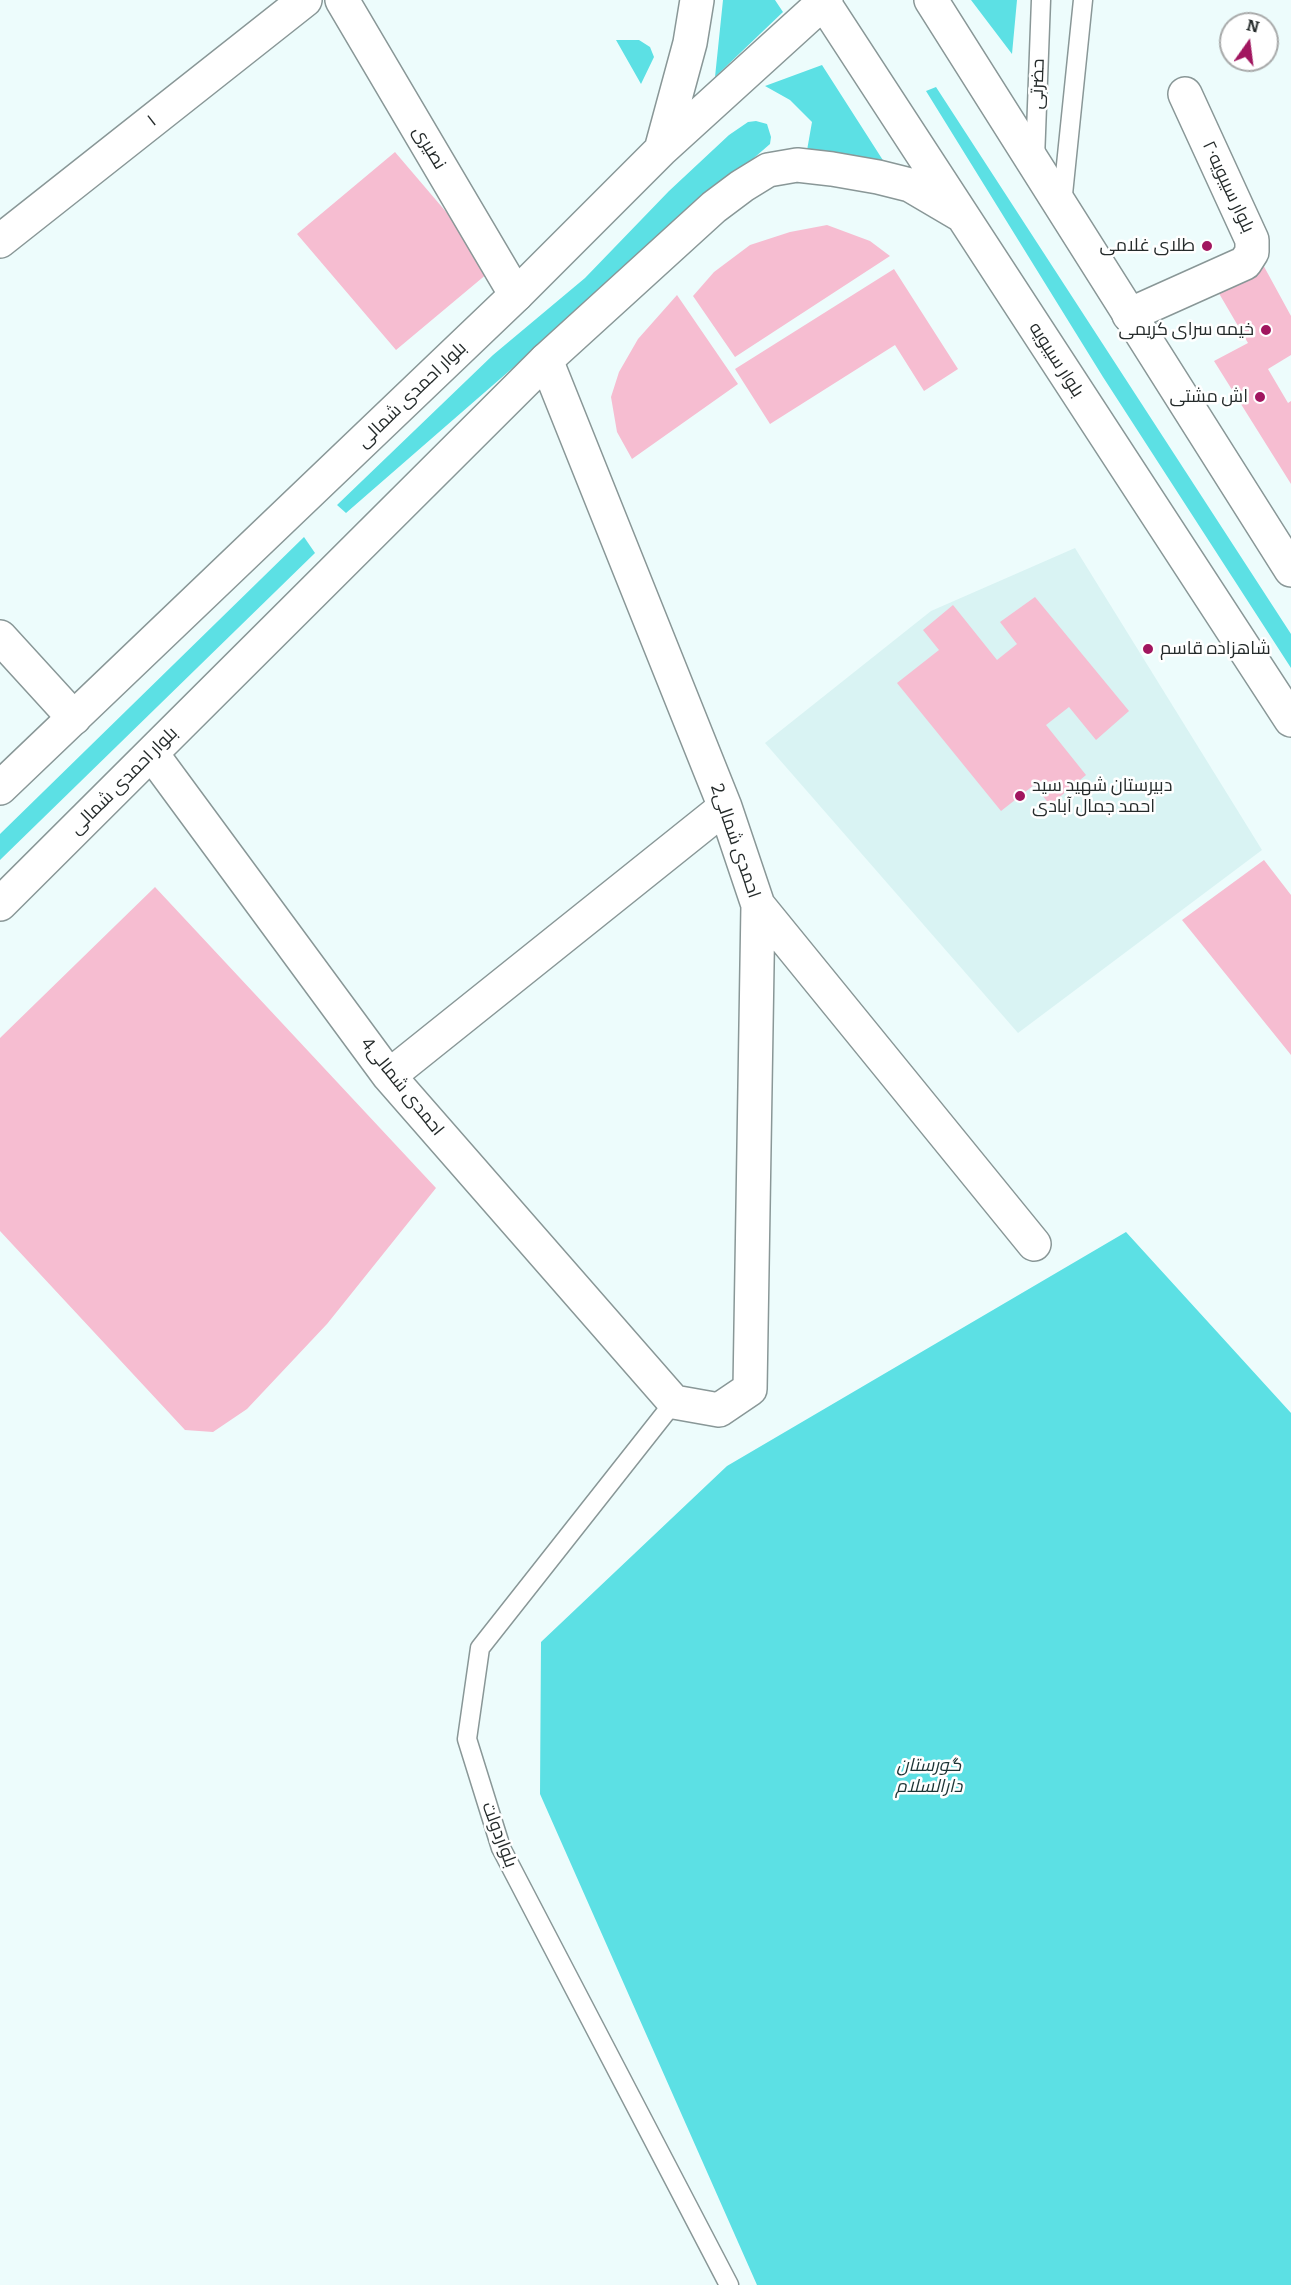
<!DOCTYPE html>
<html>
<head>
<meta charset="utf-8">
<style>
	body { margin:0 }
	#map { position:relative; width:1291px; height:2285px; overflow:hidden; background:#edfcfc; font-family:Bitter,serif }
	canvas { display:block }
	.north { position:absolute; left:1219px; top:12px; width:60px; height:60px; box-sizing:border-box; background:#fff; border:2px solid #a8aaaa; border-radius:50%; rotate:14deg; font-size:16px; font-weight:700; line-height:24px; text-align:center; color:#252b2b }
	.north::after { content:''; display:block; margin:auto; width:21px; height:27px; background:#a1165f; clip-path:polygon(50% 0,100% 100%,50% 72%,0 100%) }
</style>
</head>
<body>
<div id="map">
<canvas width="1291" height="2285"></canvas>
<div class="north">N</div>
</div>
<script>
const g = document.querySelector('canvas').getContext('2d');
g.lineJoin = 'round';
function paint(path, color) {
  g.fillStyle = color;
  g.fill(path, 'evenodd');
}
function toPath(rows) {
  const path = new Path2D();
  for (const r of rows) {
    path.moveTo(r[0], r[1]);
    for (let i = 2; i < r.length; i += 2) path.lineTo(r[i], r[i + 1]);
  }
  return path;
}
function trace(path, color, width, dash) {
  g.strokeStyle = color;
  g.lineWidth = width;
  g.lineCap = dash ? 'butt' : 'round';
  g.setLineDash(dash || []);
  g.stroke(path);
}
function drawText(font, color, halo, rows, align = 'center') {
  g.font = font + ' Bitter,Cairo,serif';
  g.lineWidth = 5;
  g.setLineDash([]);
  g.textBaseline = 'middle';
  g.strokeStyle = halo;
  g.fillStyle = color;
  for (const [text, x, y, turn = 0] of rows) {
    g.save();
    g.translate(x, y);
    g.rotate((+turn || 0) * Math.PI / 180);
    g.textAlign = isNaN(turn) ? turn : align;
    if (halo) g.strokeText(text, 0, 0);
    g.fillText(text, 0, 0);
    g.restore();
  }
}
paint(toPath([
	[1075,548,1262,850,1018,1033,765,743,931,611]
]), '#d9f3f3');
paint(toPath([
	[723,0,775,0,783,12,715,77],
	[971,0,1017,0,1012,54],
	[616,40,639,40,650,47,654,57,641,84],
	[822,65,886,165,806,156,812,122,790,100,765,86],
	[936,87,1291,634,1291,668,1103,377,926,91],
	[756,121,767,124,771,137,770,144,346,513,337,505,493,355,585,278,669,191,729,135,748,122],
	[304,537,315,553,0,860,0,834],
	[1126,1232,1291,1413,1291,2285,757,2285,540,1794,541,1642,727,1466]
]), '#5ce0e4');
paint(toPath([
	[395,152,494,268,396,350,297,234],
	[827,225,870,241,890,256,735,357,693,296,714,272,750,245,790,232],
	[1261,261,1291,316,1291,355,1268,369,1288,403,1291,401,1291,484,1214,361,1248,343,1217,290],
	[894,269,958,369,924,391,895,345,770,424,735,369],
	[677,295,738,384,632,459,617,432,611,397,619,372,638,339],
	[1035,597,1129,711,1096,740,1069,707,1046,725,1086,775,1050,805,1034,785,1001,811,897,683,939,650,923,630,953,605,997,660,1017,644,1000,622],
	[1264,860,1291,895,1291,1055,1182,920],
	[155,887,436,1188,327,1324,247,1409,213,1432,185,1430,0,1231,0,1038]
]), '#f6bdd1');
const service = toPath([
	[1035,159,1041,0],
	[1062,204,1083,0],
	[674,1402,480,1648,467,1739,501,1848,729,2285]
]);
const minor = toPath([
	[342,0,516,295],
	[0,241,305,0],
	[1129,315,1245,263,1252,252,1252,240,1185,94],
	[152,754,389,1076,674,1402,719,1410,750,1389,758,905,725,807,546,360],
	[758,905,1034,1244],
	[389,1076,725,807]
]);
const tertiary = toPath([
	[0,637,74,718]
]);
const secondary = toPath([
	[822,0,1291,720],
	[931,0,1291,570],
	[661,150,690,43,697,0],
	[0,788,516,295,661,150,826,0],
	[0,904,546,360,714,207,742,186,768,170,797,165,832,169,878,177,910,185,961,215]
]);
trace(service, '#899797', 21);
trace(minor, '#899797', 36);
trace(tertiary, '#899797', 36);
trace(secondary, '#899797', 36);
trace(service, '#fff', 18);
trace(minor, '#fff', 33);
trace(tertiary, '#fff', 33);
trace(secondary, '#fff', 33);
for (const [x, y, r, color] of [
	[1207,246,6,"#a1165f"],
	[1266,330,6,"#a1165f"],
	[1260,397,6,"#a1165f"],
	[1148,649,6,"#a1165f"],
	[1020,796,6,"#a1165f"]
]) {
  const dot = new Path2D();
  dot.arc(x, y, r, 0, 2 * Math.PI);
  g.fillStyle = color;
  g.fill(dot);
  trace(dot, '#fff', 2);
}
drawText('18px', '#252b2b', '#fff', [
	["حضرتی",1038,84,-88],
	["۱",152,121,-38],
	["نصیری",429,148,59],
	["بلوار سیبویه۲۰",1228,187,65],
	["بلوار سیبویه",1056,360,57],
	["بلوار احمدی شمالی",412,395,-44],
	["بلوار احمدی شمالی",124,781,-45],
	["2احمدی شمالی",735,841,71],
	["4احمدی شمالی",402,1087,51],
	["بلواردولت",499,1835,69]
]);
drawText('18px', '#252b2b', '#fff', [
	["طلای غلامی",1195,246],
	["خیمه سرای کریمی",1254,330],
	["اش مشتی",1248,397],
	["شاهزاده قاسم",1160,649,"left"],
	["دبیرستان شهید سید",1032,786,"left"],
	["احمد جمال آبادی",1032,807,"left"]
], 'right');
drawText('italic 18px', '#1c3435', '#fff', [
	["گورستان",929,1766],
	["دارالسلام",929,1787]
]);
</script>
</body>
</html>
